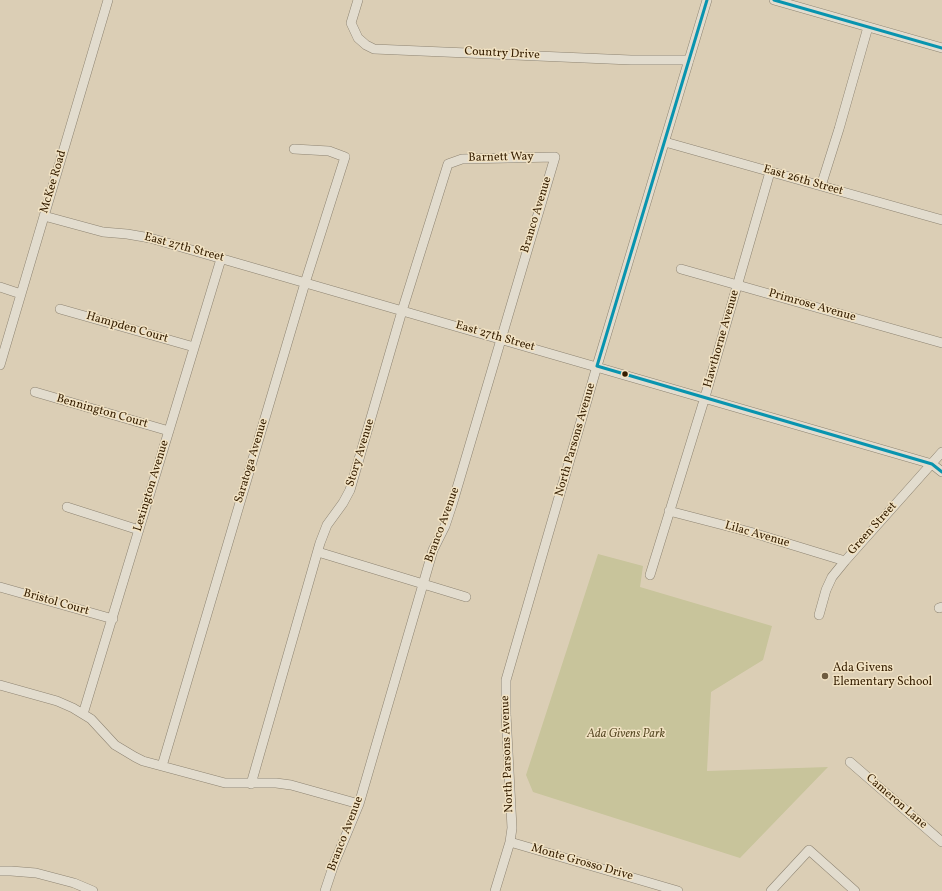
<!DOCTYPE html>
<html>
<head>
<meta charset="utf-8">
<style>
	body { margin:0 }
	canvas { display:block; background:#dbceb5 }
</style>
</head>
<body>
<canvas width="942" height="891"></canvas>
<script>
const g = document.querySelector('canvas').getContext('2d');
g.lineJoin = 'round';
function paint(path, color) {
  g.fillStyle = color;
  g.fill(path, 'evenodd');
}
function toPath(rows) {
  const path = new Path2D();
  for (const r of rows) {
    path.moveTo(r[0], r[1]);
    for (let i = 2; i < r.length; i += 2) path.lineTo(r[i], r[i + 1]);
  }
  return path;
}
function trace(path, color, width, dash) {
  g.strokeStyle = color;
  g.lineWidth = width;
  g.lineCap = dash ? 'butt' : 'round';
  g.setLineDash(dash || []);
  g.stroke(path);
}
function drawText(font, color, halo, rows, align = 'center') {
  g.font = font + ' Vollkorn,serif';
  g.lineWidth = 3;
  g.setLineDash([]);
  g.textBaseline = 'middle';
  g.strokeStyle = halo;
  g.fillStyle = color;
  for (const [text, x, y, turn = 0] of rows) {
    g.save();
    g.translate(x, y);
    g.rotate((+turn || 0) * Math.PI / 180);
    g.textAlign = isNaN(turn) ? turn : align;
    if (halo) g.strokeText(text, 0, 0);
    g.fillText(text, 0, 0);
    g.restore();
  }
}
paint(toPath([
	[598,554,643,566,640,587,772,626,763,660,711,692,707,771,828,767,740,858,533,792,526,775]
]), '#c8c49b');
const minor = toPath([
	[358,0,351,23,358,38,366,45,374,49,631,60,689,60],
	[774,0,942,48],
	[665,142,942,220],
	[821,186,839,129,868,27],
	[44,216,103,232,127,234,150,238,932,464,942,472],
	[681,269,942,343],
	[0,287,21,294],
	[60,309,194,347],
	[0,365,108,0],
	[35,392,169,431],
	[67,507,139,530],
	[669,511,750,532,845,561],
	[318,552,466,597],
	[650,575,705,397,770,172],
	[0,587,113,619],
	[939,608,942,607],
	[819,615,826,590,832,577,845,561,942,452],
	[0,685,57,701,73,708,91,719,115,745,135,757,143,761,225,783,276,783,291,785,359,804],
	[83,714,221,259],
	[850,762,942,842],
	[162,766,305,283,345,157,329,151,294,149],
	[251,784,320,543,327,525,343,503,350,490,402,311,448,164,462,159,555,157,452,505,445,526,433,550,359,804,334,864,325,891],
	[510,842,678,891],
	[0,871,11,871,36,873,74,883,93,891],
	[495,891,510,842,512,828,506,714,506,680,597,366,707,0],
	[771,891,809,850,855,891]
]);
trace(minor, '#8e8472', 10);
trace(minor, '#e2dcce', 9);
trace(toPath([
	[707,0,597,366,932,464,942,472],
	[774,0,942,48]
]), '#0894af', 3);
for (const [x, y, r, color] of [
	[625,374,3.5,"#351e00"],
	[825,676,4,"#6f5c3f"]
]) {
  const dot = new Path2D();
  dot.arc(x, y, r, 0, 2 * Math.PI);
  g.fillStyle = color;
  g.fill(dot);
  trace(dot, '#f2e3c4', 1.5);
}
drawText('12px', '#351e00', '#f2e3c4', [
	["Country Drive",502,54,3],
	["Barnett Way",501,158,-1],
	["East 26th Street",803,181,16],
	["McKee Road",54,182,-73],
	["Branco Avenue",537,215,-73],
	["East 27th Street",184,248,15],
	["Primrose Avenue",812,306,16],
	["Hampden Court",127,328,16],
	["East 27th Street",495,337,16],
	["Hawthorne Avenue",722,339,-74],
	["Bennington Court",102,412,16],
	["North Parsons Avenue",576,440,-74],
	["Story Avenue",361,453,-73],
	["Saratoga Avenue",252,461,-73],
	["Lexington Avenue",152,486,-73],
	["Branco Avenue",443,525,-70],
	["Green Street",873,529,-48],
	["Lilac Avenue",757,535,16],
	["Bristol Court",56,603,16],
	["North Parsons Avenue",508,754,-92],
	["Cameron Lane",896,802,41],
	["Branco Avenue",346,834,-69],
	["Monte Grosso Drive",582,863,16]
]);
drawText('12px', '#351e00', '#f2e3c4', [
	["Ada Givens",833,669],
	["Elementary School",833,683]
], 'left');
drawText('italic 12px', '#5c4d28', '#f2e3c4', [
	["Ada Givens Park",626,735]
]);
</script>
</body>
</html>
